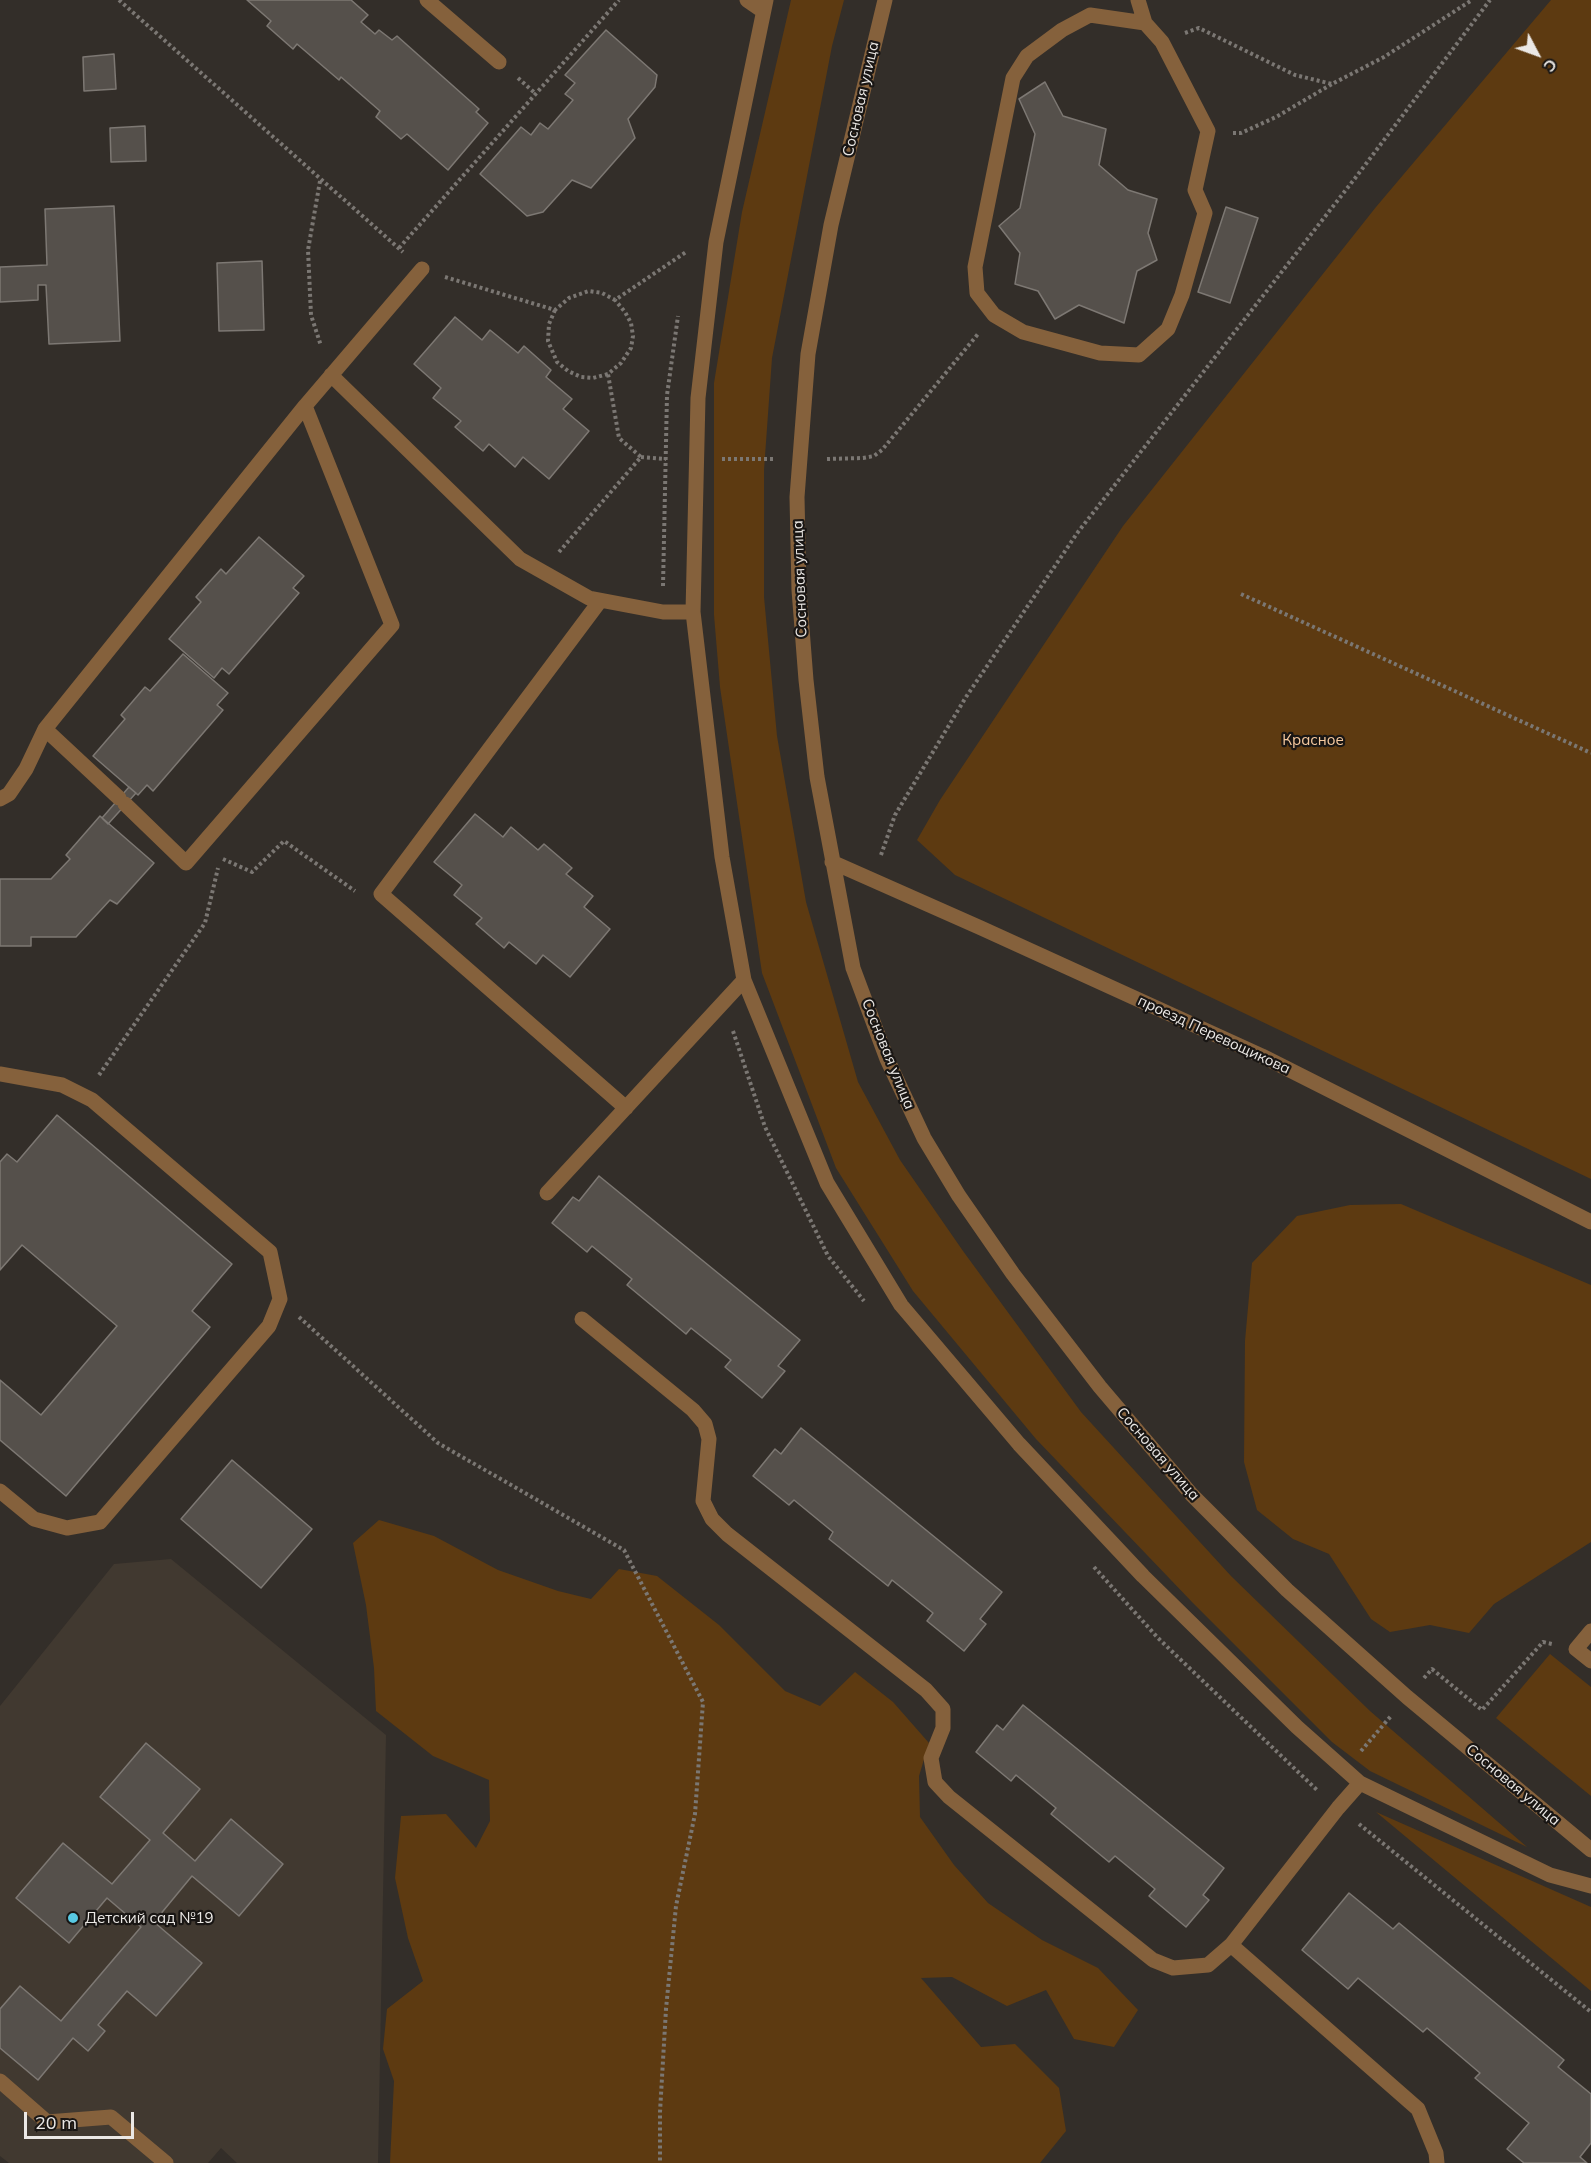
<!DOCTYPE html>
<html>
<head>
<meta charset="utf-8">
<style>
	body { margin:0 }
	#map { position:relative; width:1591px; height:2163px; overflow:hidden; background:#332e29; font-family:Mulish,sans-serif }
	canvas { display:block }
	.north { position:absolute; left:1507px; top:24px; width:60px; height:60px; -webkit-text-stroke:4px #191614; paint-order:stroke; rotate:131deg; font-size:16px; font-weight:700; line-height:24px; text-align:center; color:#ebe8e5 }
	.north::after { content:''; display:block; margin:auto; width:21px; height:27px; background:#ebe8e5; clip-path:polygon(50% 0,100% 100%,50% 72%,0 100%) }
	.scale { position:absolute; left:24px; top:2112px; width:110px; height:27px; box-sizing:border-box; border:3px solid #ebe8e5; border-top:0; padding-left:8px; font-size:18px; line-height:21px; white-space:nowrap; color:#ebe8e5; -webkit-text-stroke:4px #191614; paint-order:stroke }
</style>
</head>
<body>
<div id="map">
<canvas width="1591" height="2163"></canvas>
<div class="north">С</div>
<div class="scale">20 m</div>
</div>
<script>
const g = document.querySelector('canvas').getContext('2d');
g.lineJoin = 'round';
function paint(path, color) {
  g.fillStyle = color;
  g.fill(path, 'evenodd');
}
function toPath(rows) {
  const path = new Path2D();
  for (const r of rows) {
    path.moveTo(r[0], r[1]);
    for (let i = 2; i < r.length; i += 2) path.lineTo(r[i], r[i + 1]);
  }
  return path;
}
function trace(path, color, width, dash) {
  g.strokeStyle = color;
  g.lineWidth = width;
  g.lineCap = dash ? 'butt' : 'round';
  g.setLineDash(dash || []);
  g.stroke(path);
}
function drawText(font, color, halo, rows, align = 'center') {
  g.font = font + ' Mulish,sans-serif';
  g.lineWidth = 4.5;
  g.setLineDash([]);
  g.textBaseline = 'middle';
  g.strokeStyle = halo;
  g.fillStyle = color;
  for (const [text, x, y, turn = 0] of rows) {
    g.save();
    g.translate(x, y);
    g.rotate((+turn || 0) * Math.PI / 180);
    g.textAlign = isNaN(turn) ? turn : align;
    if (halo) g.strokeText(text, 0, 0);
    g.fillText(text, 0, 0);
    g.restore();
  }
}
paint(toPath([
	[171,1559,386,1735,378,2163,237,2163,221,2148,208,2163,9,2163,0,2156,0,1706,114,1564]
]), '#413930');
paint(toPath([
	[791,0,844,0,832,46,772,358,764,470,764,597,777,736,806,902,858,1082,900,1160,963,1251,1081,1412,1231,1576,1370,1711,1527,1847,1370,1771,1332,1742,1192,1602,1036,1439,913,1291,836,1168,762,973,720,687,714,615,714,383,742,212],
	[1551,0,1591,0,1591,1179,955,875,917,840,940,800,1123,526,1376,207],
	[1401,1204,1591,1285,1591,1542,1494,1604,1469,1633,1430,1625,1390,1632,1371,1619,1329,1554,1293,1539,1257,1510,1244,1462,1245,1341,1252,1263,1297,1216,1350,1205],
	[379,1520,434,1536,498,1570,558,1591,591,1599,619,1569,657,1576,719,1625,785,1691,820,1706,855,1672,893,1702,929,1743,919,1776,920,1817,954,1865,988,1903,1042,1940,1098,1968,1138,2010,1114,2047,1074,2039,1046,1990,1007,2006,952,1977,921,1978,981,2047,1015,2044,1059,2088,1066,2131,1040,2163,390,2163,394,2081,383,2049,387,2009,423,1981,408,1938,395,1878,401,1816,446,1814,476,1848,490,1821,489,1780,433,1756,376,1711,374,1668,366,1605,353,1543],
	[1550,1654,1591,1687,1591,1796,1496,1718],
	[1376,1812,1591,1907,1591,1991]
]), '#5d3a11');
const building = toPath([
	[247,0,351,0,368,15,361,22,375,34,379,30,392,40,397,36,479,109,476,112,488,123,448,170,407,134,401,139,376,117,380,111,341,77,339,80,297,44,293,49,267,26,271,21,247,0],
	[606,30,657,75,655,87,628,119,635,138,591,188,572,180,543,212,527,216,480,174,521,127,531,135,540,123,548,129,573,100,565,94,575,83,565,75,606,30],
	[114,54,116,89,84,91,83,57,114,54],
	[1045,82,1063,116,1106,129,1099,165,1128,190,1157,199,1148,233,1157,260,1137,271,1124,323,1079,305,1055,319,1038,291,1015,284,1020,253,999,226,1020,208,1035,134,1019,99,1045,82],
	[145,126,146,161,111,162,110,128,145,126],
	[114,206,120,341,49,344,46,285,38,285,38,300,0,302,0,267,47,265,45,209,114,206],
	[1226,207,1258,218,1230,303,1198,292,1226,207],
	[262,261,264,330,219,331,217,263,262,261],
	[455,317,482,340,490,330,518,353,524,346,551,370,546,377,572,399,563,409,589,431,549,479,523,457,515,467,489,444,483,451,455,427,461,421,433,398,441,388,414,364,455,317],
	[259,537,304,576,293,588,299,593,229,674,222,668,214,678,169,639,201,602,196,597,221,569,226,574,259,537],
	[183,654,228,693,217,705,223,710,153,791,147,785,138,795,93,756,125,719,121,715,145,687,150,691,183,654],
	[129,787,136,793,108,824,102,818,129,787],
	[475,814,503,837,511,827,538,850,544,844,572,868,566,874,593,896,584,907,610,929,570,977,543,955,536,964,509,942,504,948,476,924,482,918,454,895,462,885,434,862,475,814],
	[100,816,154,863,117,904,110,900,76,937,31,937,31,946,0,946,0,879,51,879,70,859,66,855,100,816],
	[57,1115,232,1264,192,1311,210,1327,66,1496,0,1440,0,1380,41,1415,117,1326,22,1245,0,1270,0,1162,7,1154,17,1162,57,1115],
	[599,1176,800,1340,778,1366,785,1371,762,1398,725,1367,731,1360,691,1328,686,1334,627,1285,632,1279,592,1246,587,1252,552,1223,573,1197,579,1201,599,1176],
	[801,1428,1002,1592,980,1619,986,1624,964,1651,927,1621,933,1613,892,1580,888,1586,829,1539,833,1532,794,1500,789,1505,753,1476,775,1449,781,1454,801,1428],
	[232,1460,312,1529,261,1588,181,1519,232,1460],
	[1023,1705,1224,1868,1203,1895,1209,1900,1186,1927,1149,1896,1155,1889,1115,1856,1109,1862,1051,1814,1056,1808,1016,1775,1011,1781,976,1752,997,1725,1003,1730,1023,1705],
	[146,1743,200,1789,163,1833,195,1861,231,1819,283,1864,239,1916,192,1876,154,1922,202,1963,156,2016,127,1991,98,2025,105,2031,88,2051,73,2038,38,2080,0,2048,0,2009,20,1986,61,2021,141,1927,107,1898,69,1943,16,1898,63,1843,112,1884,150,1840,100,1797,146,1743],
	[1349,1893,1393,1929,1399,1923,1564,2060,1558,2067,1591,2094,1591,2143,1580,2157,1587,2163,1524,2163,1507,2149,1529,2123,1475,2078,1480,2073,1427,2028,1423,2032,1358,1978,1348,1989,1302,1950,1349,1893]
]);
paint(building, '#55504b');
trace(building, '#7d7873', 1.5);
trace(toPath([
	[119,0,403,252],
	[1185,33,1199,28,1295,75,1332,84,1384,57,1472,0],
	[518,78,536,94],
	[1233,133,1241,133,1276,117,1332,84],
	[320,181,308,250,311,315,321,346],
	[399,248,619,0],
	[445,277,555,310,569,298,589,291,602,293,615,300,686,252],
	[555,310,549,324,548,341,557,362,568,371,581,377,593,378,608,374,621,363,631,348,633,336,631,323,625,312,615,300],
	[641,457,666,459],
	[722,459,774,459],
	[827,459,863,458,874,456,882,450,978,334],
	[559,552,641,457,619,438,608,374],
	[663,586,667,395,678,316],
	[1241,594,1591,753],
	[881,855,895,815,966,697,1078,532,1356,177,1490,0],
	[223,859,252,872,284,841,355,891],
	[733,1031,765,1127,828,1256,864,1301],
	[99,1075,205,923,218,868],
	[299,1317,438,1443,624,1550,703,1702,695,1814,676,1906,666,2009,660,2112,660,2163],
	[1094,1567,1158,1638,1318,1791],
	[1424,1678,1432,1669,1482,1710,1543,1642,1552,1644],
	[1361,1751,1391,1716],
	[1359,1824,1591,2012]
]), '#7b7773', 4, [3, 3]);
trace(toPath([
	[427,0,499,62],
	[747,0,763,11],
	[766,0,716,242,698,398,693,612,722,857,744,980,827,1183,901,1305,1019,1444,1143,1576,1297,1727,1360,1783,1550,1875,1591,1886],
	[885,0,831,225,808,354,797,497,799,590,806,680,817,777,853,968,887,1059,924,1138,959,1196,1013,1274,1100,1387,1192,1495,1287,1590,1407,1697,1591,1850],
	[1138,0,1145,23,1162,42,1208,131,1195,190,1205,213,1182,295,1168,329,1139,355,1100,353,1023,332,994,315,977,293,975,267,1013,78,1027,56,1062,30,1090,15,1145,23],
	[331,375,520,559,589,598,663,612,693,612],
	[600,601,381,894,626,1108],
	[45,729,119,798],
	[0,799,9,794,26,769,45,729,305,406,422,269],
	[125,804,186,863,392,625,305,406],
	[832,862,981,928,1262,1056,1591,1222],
	[0,1074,62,1085,92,1100,270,1252,280,1299,269,1326,100,1522,67,1528,34,1519,0,1491],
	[547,1193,744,980],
	[582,1319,693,1410,705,1424,709,1439,703,1501,712,1519,727,1534,926,1690,943,1709,943,1728,931,1758,935,1782,949,1797,1153,1960,1173,1968,1208,1965,1231,1945,1338,1808,1360,1783],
	[1591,1631,1576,1649,1591,1661],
	[1231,1945,1418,2109,1436,2153,1437,2163],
	[0,2081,47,2122,111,2117,166,2163]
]), '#85613c', 15);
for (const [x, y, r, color] of [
	[73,1918,6,"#58c9e3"]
]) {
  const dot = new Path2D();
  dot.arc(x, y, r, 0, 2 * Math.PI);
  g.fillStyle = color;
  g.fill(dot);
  trace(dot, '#191614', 2);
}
drawText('15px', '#ebe8e5', '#191614', [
	["Сосновая улица",861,99,-77],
	["Сосновая улица",800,579,-92],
	["проезд Перевощикова",1214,1035,25],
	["Сосновая улица",888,1054,68],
	["Сосновая улица",1158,1454,49],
	["Сосновая улица",1513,1785,40]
]);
drawText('15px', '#f7ca9f', '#191614', [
	["Красное",1313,740]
]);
drawText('15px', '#ebe8e5', '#191614', [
	["Детский сад №19",85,1918]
], 'left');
</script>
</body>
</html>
